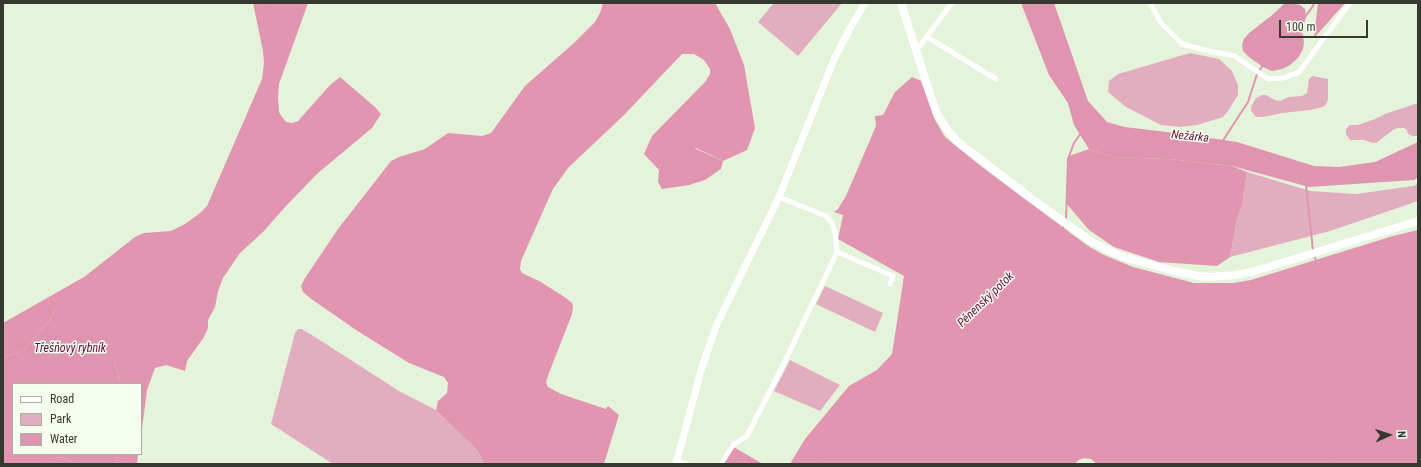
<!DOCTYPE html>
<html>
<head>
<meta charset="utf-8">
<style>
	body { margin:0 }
	#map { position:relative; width:1421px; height:467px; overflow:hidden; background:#e5f3da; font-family:"Roboto Condensed",sans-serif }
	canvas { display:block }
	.frame { position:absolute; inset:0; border:4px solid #343a30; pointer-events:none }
	.legend { position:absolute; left:12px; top:383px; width:130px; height:72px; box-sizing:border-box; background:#f6feef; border:1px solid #a8b0a3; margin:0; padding:5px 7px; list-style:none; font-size:12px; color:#343a30 }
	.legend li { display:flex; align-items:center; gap:8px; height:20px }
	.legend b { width:20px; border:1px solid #a8b0a3 }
	.north { position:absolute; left:1369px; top:415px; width:40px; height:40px; -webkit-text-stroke:3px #f6feef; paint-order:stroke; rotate:87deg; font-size:11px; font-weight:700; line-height:16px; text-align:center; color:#343a30 }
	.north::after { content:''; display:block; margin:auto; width:14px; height:18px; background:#343a30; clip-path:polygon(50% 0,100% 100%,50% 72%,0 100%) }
	.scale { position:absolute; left:1279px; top:20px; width:89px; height:18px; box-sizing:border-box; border:2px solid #343a30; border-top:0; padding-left:5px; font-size:12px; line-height:14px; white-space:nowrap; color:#343a30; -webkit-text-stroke:3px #f6feef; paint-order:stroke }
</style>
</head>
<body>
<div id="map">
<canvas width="1421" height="467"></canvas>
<div class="frame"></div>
<ul class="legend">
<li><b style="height:5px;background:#fff"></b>Road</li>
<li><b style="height:11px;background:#e1adbf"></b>Park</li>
<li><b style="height:11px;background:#df94b0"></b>Water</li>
</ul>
<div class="north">N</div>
<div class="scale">100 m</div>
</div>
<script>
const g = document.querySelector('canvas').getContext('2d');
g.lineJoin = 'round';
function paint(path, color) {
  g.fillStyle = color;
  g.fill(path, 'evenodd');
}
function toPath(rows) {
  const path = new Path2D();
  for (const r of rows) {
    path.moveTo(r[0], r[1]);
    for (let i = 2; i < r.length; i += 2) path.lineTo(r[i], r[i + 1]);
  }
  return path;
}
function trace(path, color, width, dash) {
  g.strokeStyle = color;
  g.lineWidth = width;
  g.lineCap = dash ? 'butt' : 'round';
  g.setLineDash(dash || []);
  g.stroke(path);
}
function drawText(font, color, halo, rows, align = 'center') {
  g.font = font + ' "Roboto Condensed",sans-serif';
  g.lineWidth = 3;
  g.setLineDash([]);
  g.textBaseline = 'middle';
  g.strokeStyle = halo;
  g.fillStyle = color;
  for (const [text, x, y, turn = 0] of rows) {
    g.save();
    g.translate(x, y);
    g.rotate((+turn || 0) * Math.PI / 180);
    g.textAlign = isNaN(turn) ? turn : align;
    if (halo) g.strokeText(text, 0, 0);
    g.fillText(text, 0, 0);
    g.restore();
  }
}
paint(toPath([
	[774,3,842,3,798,56,758,22],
	[1190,53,1219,59,1232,71,1238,85,1238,95,1228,111,1223,117,1197,125,1180,127,1161,125,1126,107,1108,92,1109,81,1118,74],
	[1312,76,1328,79,1328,100,1326,104,1323,107,1310,110,1282,113,1263,117,1256,117,1251,111,1251,107,1256,98,1262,95,1266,95,1275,100,1280,101,1289,97,1302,96,1307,93,1309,79],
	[1418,103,1418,136,1412,136,1408,134,1407,130,1404,128,1397,128,1393,130,1376,143,1373,143,1364,140,1350,140,1346,134,1346,129,1350,125,1358,125,1375,119,1385,114],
	[1247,172,1310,191,1356,194,1413,186,1418,184,1418,201,1330,231,1230,257,1237,219,1242,206],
	[825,286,883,313,875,332,816,304],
	[298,329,302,329,315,337,399,391,436,410,478,451,484,464,333,464,271,424,295,333],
	[790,360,840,385,820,411,774,391]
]), '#e1adbf');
paint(toPath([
	[253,3,308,3,279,84,278,98,279,112,282,117,286,122,292,123,298,121,330,85,340,77,376,108,381,114,372,128,318,173,286,206,263,232,240,253,223,278,218,291,215,307,208,320,208,328,204,337,187,361,185,371,166,365,155,368,147,390,141,437,141,384,121,384,113,356,56,309,49,321,26,349,3,358,3,323,84,277,135,237,144,233,171,231,185,224,200,213,207,206,262,79,264,63,263,51],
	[603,3,715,3,730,29,744,65,755,128,747,150,723,161,696,148,661,164,659,170,644,154,652,136,705,82,710,74,710,69,704,60,694,54,682,54,624,115,568,168,553,189,548,200,521,261,520,269,522,273,541,282,566,298,572,303,573,306,572,314,549,373,546,382,548,387,561,394,606,409,608,406,619,415,604,464,484,464,478,451,436,410,438,401,447,393,448,383,444,377,409,363,356,330,310,298,303,292,301,286,305,278,338,229,391,161,399,157,425,149,448,133,482,136,491,133,525,86,574,43,595,22,600,13],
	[1318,3,1345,3,1314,38],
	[912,77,921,81,935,120,945,137,982,167,1088,246,1104,255,1133,267,1194,283,1233,283,1251,280,1393,236,1418,230,1418,464,1097,464,1091,459,1084,458,1079,460,1074,464,790,464,805,439,849,386,877,370,892,354,904,276,838,239,843,215,834,212,838,209,846,196,876,126,875,116,883,115,895,92],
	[1089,149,1114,157,1169,159,1232,166,1247,172,1242,206,1237,219,1230,257,1217,266,1159,262,1114,247,1089,230,1066,203,1069,156],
	[3,439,13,444,13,454,55,454,77,464,3,464],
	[730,445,763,464,720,464],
	[119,454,138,454,137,464,115,464]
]), '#e195b1');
paint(toPath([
	[1021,3,1054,3,1088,101,1107,122,1125,127,1183,134,1237,142,1314,166,1339,167,1375,162,1418,142,1418,177,1414,180,1309,187,1232,166,1169,159,1114,157,1089,149,1074,125,1068,103,1049,75],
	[1291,3,1300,5,1305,9,1306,17,1302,31,1304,42,1303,49,1298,58,1290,65,1282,69,1272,71,1263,67,1249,57,1243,51,1242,45,1244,39,1249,33,1271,16,1284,4],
	[685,144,723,161,721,169,705,180,689,185,662,189,658,182,659,170,661,164,676,147],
	[64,304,73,305,85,313,102,334,113,356,121,384,13,384,13,444,3,439,3,358,26,349,49,321,56,309],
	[55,454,119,454,115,464,77,464]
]), '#df94b0');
trace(toPath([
	[1305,17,1313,6,1314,3],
	[1222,142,1248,102,1257,74,1263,65],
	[1306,184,1313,251],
	[1066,221,1068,159,1074,143,1081,133],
	[1116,234,1130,157],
	[1314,255,1323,280,1333,337,1326,386,1325,426,1327,453,1332,464],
	[113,356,150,343],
	[141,405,151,343,166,306,209,221,272,75,278,36,267,3],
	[46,464,51,454],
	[132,464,133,454],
	[818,464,826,450,913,364,964,335,1037,262,1065,225]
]), '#df94b0', 2);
trace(toPath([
	[1150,3,1161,23,1182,44,1213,52,1235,56,1268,79,1284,78,1299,72,1350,3],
	[927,37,996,79],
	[916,51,952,3],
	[837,252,893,276,890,284],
	[677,461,687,464],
	[721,464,733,445,747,436,785,361,837,252,835,233,832,223,826,216,779,197]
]), '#fff', 5);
trace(toPath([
	[676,464,702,367,717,324,779,197,835,57,852,25,865,3]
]), '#fff', 7);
trace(toPath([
	[901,3,930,94,937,114,949,132,959,143,1032,199,1092,242,1120,256,1174,271,1198,276,1210,277,1236,275,1252,272,1418,221]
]), '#fff', 8);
drawText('italic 12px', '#650c3a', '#f6feef', [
	["Nežárka",1190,137,6],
	["Pěnenský potok",986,300,-44],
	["Třešňový rybník",70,349]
]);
</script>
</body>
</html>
